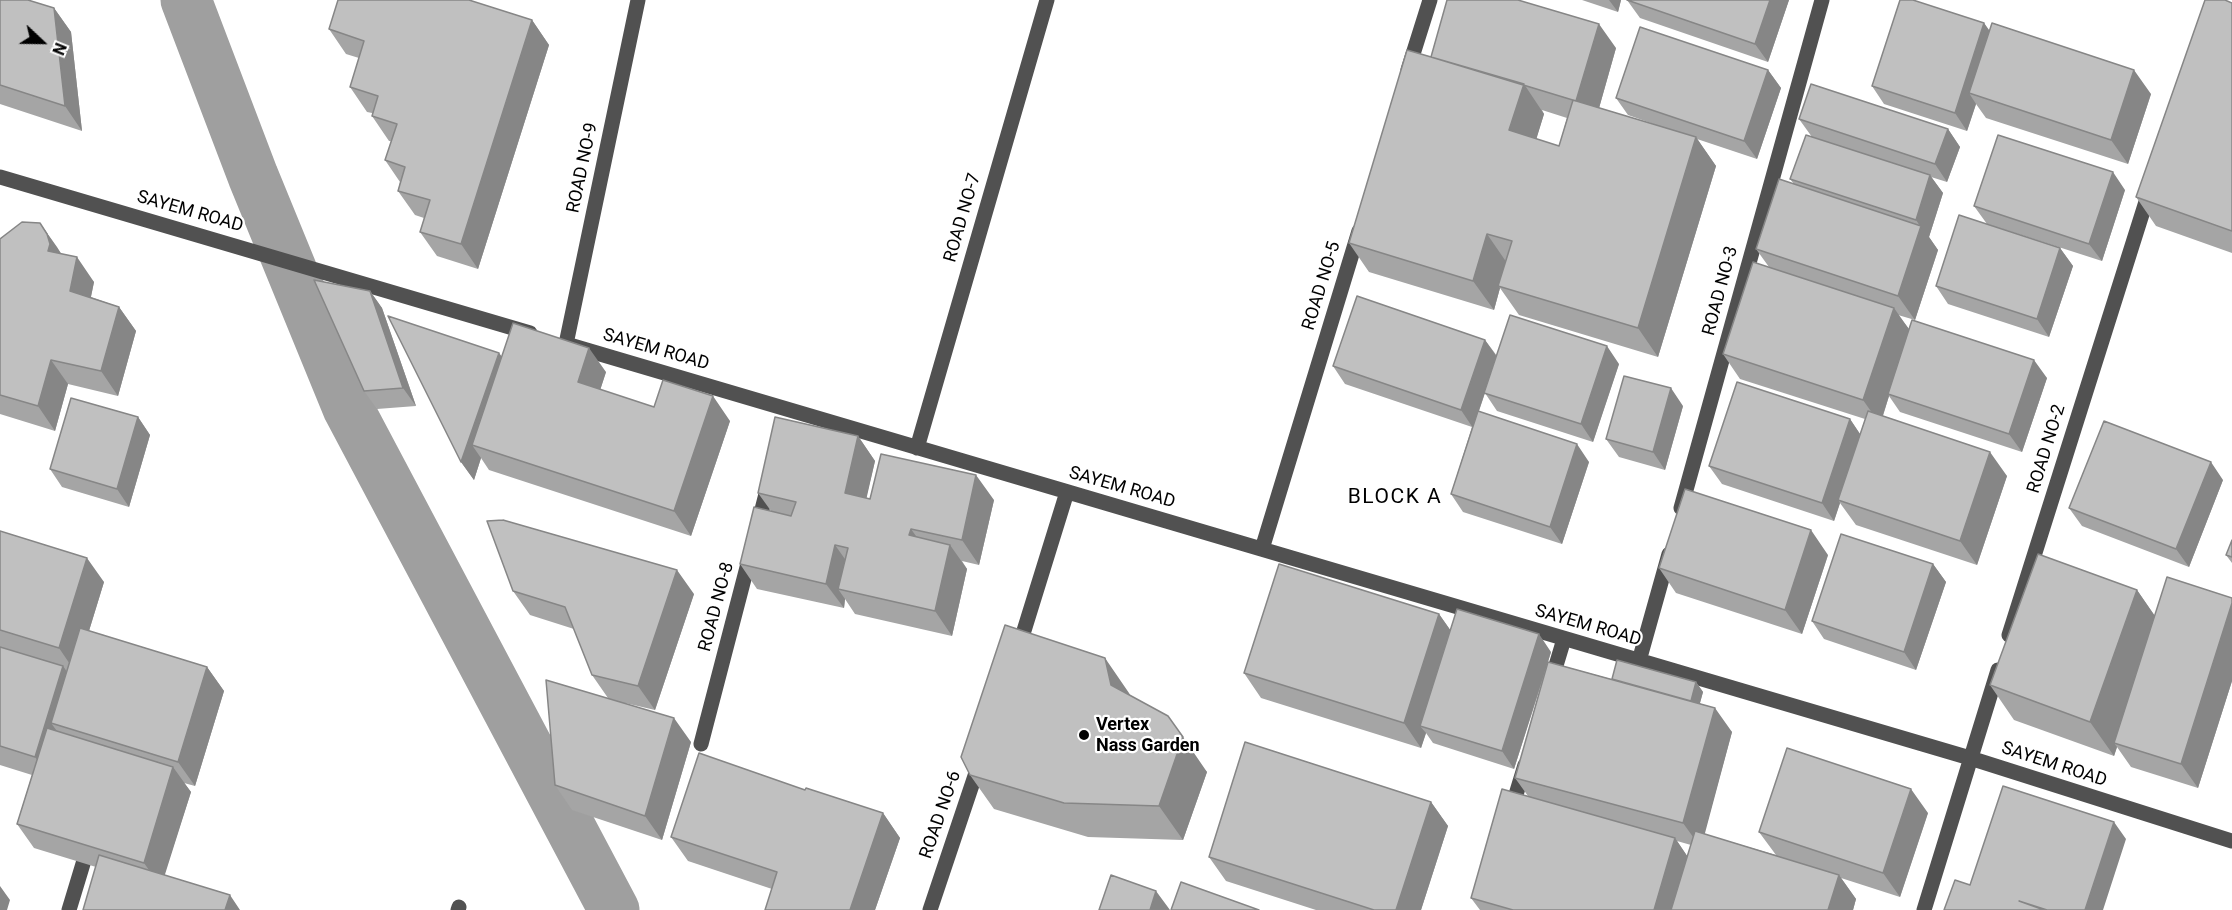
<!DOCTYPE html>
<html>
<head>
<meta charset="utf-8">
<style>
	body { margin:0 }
	#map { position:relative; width:2232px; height:910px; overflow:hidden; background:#fff; font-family:Roboto,sans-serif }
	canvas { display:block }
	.north { position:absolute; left:12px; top:12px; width:60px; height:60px; -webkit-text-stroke:4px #fff; paint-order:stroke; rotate:112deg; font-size:16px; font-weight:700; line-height:24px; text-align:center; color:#000 }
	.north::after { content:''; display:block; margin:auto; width:21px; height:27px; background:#000; clip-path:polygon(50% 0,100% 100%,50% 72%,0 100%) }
</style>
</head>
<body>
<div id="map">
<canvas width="2232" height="910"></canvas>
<div class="north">N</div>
</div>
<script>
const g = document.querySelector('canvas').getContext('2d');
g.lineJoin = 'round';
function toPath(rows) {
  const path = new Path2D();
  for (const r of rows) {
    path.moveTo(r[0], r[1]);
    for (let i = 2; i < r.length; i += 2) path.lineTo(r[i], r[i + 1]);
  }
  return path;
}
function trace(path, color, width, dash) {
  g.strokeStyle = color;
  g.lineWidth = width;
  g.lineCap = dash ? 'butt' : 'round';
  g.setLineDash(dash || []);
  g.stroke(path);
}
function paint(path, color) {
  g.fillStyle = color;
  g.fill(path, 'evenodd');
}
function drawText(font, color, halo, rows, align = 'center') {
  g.font = font + ' Roboto,sans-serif';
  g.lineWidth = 4.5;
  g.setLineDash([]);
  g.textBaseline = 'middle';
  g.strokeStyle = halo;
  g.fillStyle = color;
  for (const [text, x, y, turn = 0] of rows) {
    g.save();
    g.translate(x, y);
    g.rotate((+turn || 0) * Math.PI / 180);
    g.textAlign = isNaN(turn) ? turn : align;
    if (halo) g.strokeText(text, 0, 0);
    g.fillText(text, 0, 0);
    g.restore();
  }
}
trace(toPath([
	[186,0,253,176,348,408,614,910]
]), '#9f9f9f', 51);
trace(toPath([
	[1408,70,1430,0],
	[0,177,530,333],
	[566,344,638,0],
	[573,346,1970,758,2232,841],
	[917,448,1047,0],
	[1681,508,1822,0],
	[757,529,769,482],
	[1262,549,1359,231],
	[2009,635,2150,189],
	[1018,650,1067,492],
	[1639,661,1669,554],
	[1551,682,1564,639],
	[701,744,751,552],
	[1511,811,1525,765],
	[69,910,89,844],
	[458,910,459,907],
	[930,910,980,761],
	[1924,910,1998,670]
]), '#515151', 15);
paint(toPath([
	[0,0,54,8,71,32,82,131,0,104],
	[1582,0,1621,0,1618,12],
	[1627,0,1789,0,1768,62,1640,18],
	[2232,3,2232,253,2156,226,2136,197],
	[532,20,549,45,478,269,437,256,420,232,424,218,415,215,398,191,400,182,385,160,391,141,389,141,372,116,372,113,367,112,350,87,359,58,346,54,329,29],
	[1984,23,1989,31,2151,94,2128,164,1986,118,1976,104,1967,131,1884,104,1872,86],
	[1616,48,1599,108,1665,128,1628,115,1616,98,1768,70,1781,88,1757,159,1697,139,1716,166,1658,357,1519,315,1500,288,1494,310,1369,272,1349,243,1431,57],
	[1542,110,1567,118,1559,146,1536,139,1544,114],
	[1799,119,1948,129,1960,147,1947,182,1931,177,1943,193,1929,237,1938,250,1915,320,1898,315,1909,329,2047,378,2022,452,1900,412,1889,396,1883,416,2007,476,1977,565,1856,525,1840,503,1834,521,1722,484,1709,466,1850,419,1860,434,1865,419,1740,379,1723,354,1769,267,1756,249,1794,184,1790,179,1812,137],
	[2125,190,2102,261,1987,224,1974,206],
	[40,223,61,254,94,282,91,297,119,307,136,331,118,396,68,384,55,431,0,414,0,239],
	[2060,248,2073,266,2049,337,1948,304,1936,286],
	[370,291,382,308,416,406,377,409,364,391],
	[1485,340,1497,356,1619,364,1593,442,1497,411,1485,393,1479,411,1589,462,1562,544,1463,512,1451,494,1472,427,1345,384,1333,366],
	[499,353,502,357,606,372,600,390,654,407,730,421,691,536,489,470,481,458,474,480,461,462],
	[1683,406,1665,470,1619,457,1606,439],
	[138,417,150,435,129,507,62,487,50,469],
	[858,436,875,461,866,498,870,499,994,500,979,565,962,561,967,569,952,636,855,614,845,599,844,608,757,589,740,564,771,511,758,493],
	[2223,480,2189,567,2082,526,2069,508],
	[0,531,104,582,89,631,207,667,224,691,195,786,184,783,191,792,164,875,96,867,34,848,17,824,32,775,0,765],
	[2232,540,2232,563,2226,555],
	[1828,555,1802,634,1676,593,1659,568],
	[1933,564,1946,582,1916,670,1824,639,1812,621],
	[2137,590,2155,616,2232,598,2232,681,2198,788,2131,767,2117,747,2114,756,2014,720,1990,685],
	[513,591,694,594,655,710,625,703,691,742,662,840,572,810,555,785,608,698,592,675,574,629,530,615],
	[1439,614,1450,630,1551,652,1548,662,1611,679,1696,682,1703,692,1700,703,1732,732,1704,834,1776,855,1759,832,1928,813,1900,897,1841,878,1856,899,1853,910,1480,910,1471,898,1528,796,1515,778,1543,679,1514,769,1433,743,1426,733,1421,748,1261,698,1244,673],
	[1677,841,1691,845,1687,856],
	[1129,693,1130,695,1207,772,1183,840,1088,837,994,809,970,775],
	[805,790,883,813,900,838,875,910,765,910,772,889,688,861,671,837],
	[1431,802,1448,826,1421,910,1316,910,1226,881,1209,857]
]), '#a5a5a5');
paint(toPath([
	[1609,0,1621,0,1618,12],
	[1770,0,1789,0,1768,62,1755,44],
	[54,8,71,32,82,131,65,106],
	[532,20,549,45,478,269,461,244],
	[1984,23,1997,41,1969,93,1976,104,1967,131,1955,113],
	[1599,24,1616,48,1594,126,1576,101],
	[1768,70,1781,88,1757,159,1744,141],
	[2134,70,2151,94,2128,164,2111,140],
	[1524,84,1544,114,1530,160,1509,130],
	[1948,129,1960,147,1947,182,1935,164],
	[1696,137,1716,166,1658,357,1638,328],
	[2113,172,2125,190,2102,261,2089,244],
	[1930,175,1943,193,1929,237,1938,250,1915,320,1898,296,1920,226,1916,220],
	[40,223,57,247,64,258,48,251],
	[1487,234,1507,263,1498,286,1500,288,1494,310,1473,281],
	[2060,248,2073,266,2049,337,2037,319],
	[77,257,94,282,87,315,70,291],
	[370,291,382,308,416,406,403,388],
	[119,307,136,331,118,396,101,371],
	[1894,308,1911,332,1888,394,1889,396,1880,424,1863,400],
	[1485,340,1497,357,1473,428,1461,410],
	[1607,346,1619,364,1593,442,1581,424],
	[589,348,606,372,595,406,578,382],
	[499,353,512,371,472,445,481,458,474,480,461,462],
	[51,360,68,384,55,431,38,406],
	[2034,360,2047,378,2022,452,2009,434],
	[1671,388,1683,406,1665,470,1653,452],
	[713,396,730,421,691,536,674,511],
	[138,417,150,435,129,507,117,489],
	[1850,419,1862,437,1838,500,1840,503,1834,521,1822,503],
	[858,436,875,461,862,518,845,493],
	[1577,444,1589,462,1562,544,1550,527],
	[1990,452,2007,476,1977,565,1960,541],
	[2211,462,2223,480,2189,567,2176,549],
	[976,475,994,500,979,565,962,540],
	[911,529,928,553,909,535],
	[1811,530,1828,555,1802,634,1785,610],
	[835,545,852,569,838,589,845,599,844,608,826,584],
	[950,545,967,569,952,636,935,611],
	[87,558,104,582,76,673,59,648],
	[1933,564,1946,582,1916,670,1904,652],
	[677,570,694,594,655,710,638,686],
	[2137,590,2161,625,2114,743,2117,747,2114,756,2090,722],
	[2232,603,2232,681,2198,788,2181,764],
	[1439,614,1456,638,1420,726,1426,733,1421,748,1404,723],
	[1539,634,1551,652,1514,769,1502,751],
	[1105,658,1129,693,1135,719,1111,685],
	[63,666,80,691,51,723,65,742,53,781,35,757],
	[207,667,224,691,195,786,178,762],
	[1696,682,1703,692,1696,717,1689,708],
	[1715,708,1732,732,1701,848,1683,823],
	[674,718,691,742,662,840,645,816],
	[1183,737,1207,772,1183,840,1159,806],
	[173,767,191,792,161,887,144,863],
	[1911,789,1928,813,1900,897,1883,873],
	[1431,802,1448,826,1421,910,1396,910],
	[883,813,900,838,875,910,850,910],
	[2114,822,2126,839,2103,910,2085,910],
	[1675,838,1692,863,1678,910,1654,910],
	[1839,875,1856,899,1853,910,1828,910],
	[0,886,10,900,7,910,0,910],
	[1156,891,1170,910,1150,910],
	[230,895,240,910,225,910]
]), '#868686');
const building = toPath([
	[0,0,28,0,54,8,65,106,0,85,0,0],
	[338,0,469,0,532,20,461,244,420,232,430,200,398,191,405,167,385,160,397,124,372,116,378,96,350,87,364,41,329,29,338,0],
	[1447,0,1518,0,1599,24,1576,101,1431,57,1447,0],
	[1627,0,1770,0,1755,44,1627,0],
	[1900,0,1913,0,1984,23,1955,113,1872,86,1900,0],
	[2205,0,2225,0,2232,3,2232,231,2136,197,2205,0],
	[1992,23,2134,70,2111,140,1969,93,1992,23],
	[1640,27,1768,70,1744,141,1616,98,1640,27],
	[1407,50,1524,84,1509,130,1559,146,1573,100,1696,137,1638,328,1498,286,1512,241,1487,234,1473,281,1349,243,1407,50],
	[1811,84,1948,129,1935,164,1799,119,1811,84],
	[1806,135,1930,175,1916,220,1790,179,1806,135],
	[1998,135,2113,172,2089,244,1974,206,1998,135],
	[1779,179,1921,226,1898,296,1756,249,1779,179],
	[1959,215,2060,248,2037,319,1936,286,1959,215],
	[22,222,40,223,47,234,50,244,48,251,77,257,70,291,119,307,101,371,51,360,38,406,0,395,0,239,22,222],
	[1753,262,1894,308,1863,400,1723,354,1753,262],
	[314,280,370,291,403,388,364,391,314,280],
	[1357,296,1485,340,1461,410,1333,366,1357,296],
	[1510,315,1607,346,1581,424,1484,393,1510,315],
	[388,316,499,353,461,462,388,316],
	[1912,320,2034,360,2009,434,1888,394,1912,320],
	[513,323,589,348,578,382,654,407,663,380,713,396,674,511,472,445,513,323],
	[1624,376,1671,388,1653,452,1606,439,1624,376],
	[1737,382,1850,419,1822,503,1709,466,1737,382],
	[71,398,138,417,117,489,50,469,71,398],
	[1478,411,1577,444,1550,527,1451,494,1478,411],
	[1868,411,1990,452,1960,541,1838,500,1868,411],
	[775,417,858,436,845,493,870,499,881,454,976,475,962,540,911,529,909,535,950,545,935,611,838,589,848,548,835,545,826,584,740,564,754,507,791,516,796,502,758,493,775,417],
	[2104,421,2211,462,2176,549,2069,508,2104,421],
	[1685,489,1811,530,1785,610,1659,568,1685,489],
	[503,520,677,570,638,686,592,675,565,607,513,591,487,521,503,520],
	[0,531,87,558,59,648,0,630,0,531],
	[1841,534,1933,564,1904,652,1812,621,1841,534],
	[2232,540,2232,557,2226,555,2232,540],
	[2038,554,2137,590,2090,722,1990,685,2038,554],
	[1279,564,1439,614,1404,723,1244,673,1279,564],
	[2167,577,2232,598,2232,603,2181,764,2114,743,2167,577],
	[1457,609,1539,634,1502,751,1420,726,1457,609],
	[1005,625,1105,658,1111,685,1168,716,1183,737,1159,806,1064,803,970,775,961,757,1005,625],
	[80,628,207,667,178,762,51,723,80,628],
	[0,647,63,666,35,757,0,746,0,647],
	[1617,660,1696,682,1691,701,1612,679,1617,660],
	[1548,662,1715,708,1683,823,1515,778,1548,662],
	[546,680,674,718,645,816,555,785,546,680],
	[47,728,173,767,144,863,17,824,47,728],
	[1245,742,1431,802,1396,910,1374,910,1209,857,1245,742],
	[1787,748,1911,789,1883,873,1759,832,1787,748],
	[699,753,805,790,806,788,883,813,850,910,765,910,777,872,671,837,699,753],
	[2003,786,2114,822,2085,910,2047,910,2019,901,2044,910,1944,910,1955,880,1970,885,2003,786],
	[1502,789,1675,838,1654,910,1513,910,1471,898,1502,789],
	[1695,831,1839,875,1828,910,1671,910,1695,831],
	[99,855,230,895,225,910,83,910,99,855],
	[1111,875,1156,891,1150,910,1099,910,1111,875],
	[1181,882,1259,910,1171,910,1181,882]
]);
paint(building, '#c0c0c0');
trace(building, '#868686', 1.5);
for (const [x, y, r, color] of [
	[1084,735,6,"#000"]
]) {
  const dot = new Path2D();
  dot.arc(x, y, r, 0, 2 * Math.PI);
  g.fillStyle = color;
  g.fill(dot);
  trace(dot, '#fff', 2);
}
drawText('18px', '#000', '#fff', [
	["ROAD NO-9",583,168,-78],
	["SAYEM ROAD",190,212,16],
	["ROAD NO-7",963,218,-74],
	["ROAD NO-5",1322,286,-73],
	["ROAD NO-3",1721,291,-75],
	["SAYEM ROAD",656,350,16],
	["ROAD NO-2",2047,449,-73],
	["SAYEM ROAD",1122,488,16],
	["ROAD NO-8",717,607,-75],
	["SAYEM ROAD",1588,626,16],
	["SAYEM ROAD",2054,765,18],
	["ROAD NO-6",941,815,-71]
]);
drawText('bold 18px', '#000', '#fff', [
	["Vertex",1096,725],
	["Nass Garden",1096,746]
], 'left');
g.letterSpacing = '1.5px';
drawText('21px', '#000', '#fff', [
	["BLOCK A",1395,498]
]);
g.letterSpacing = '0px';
</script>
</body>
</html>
